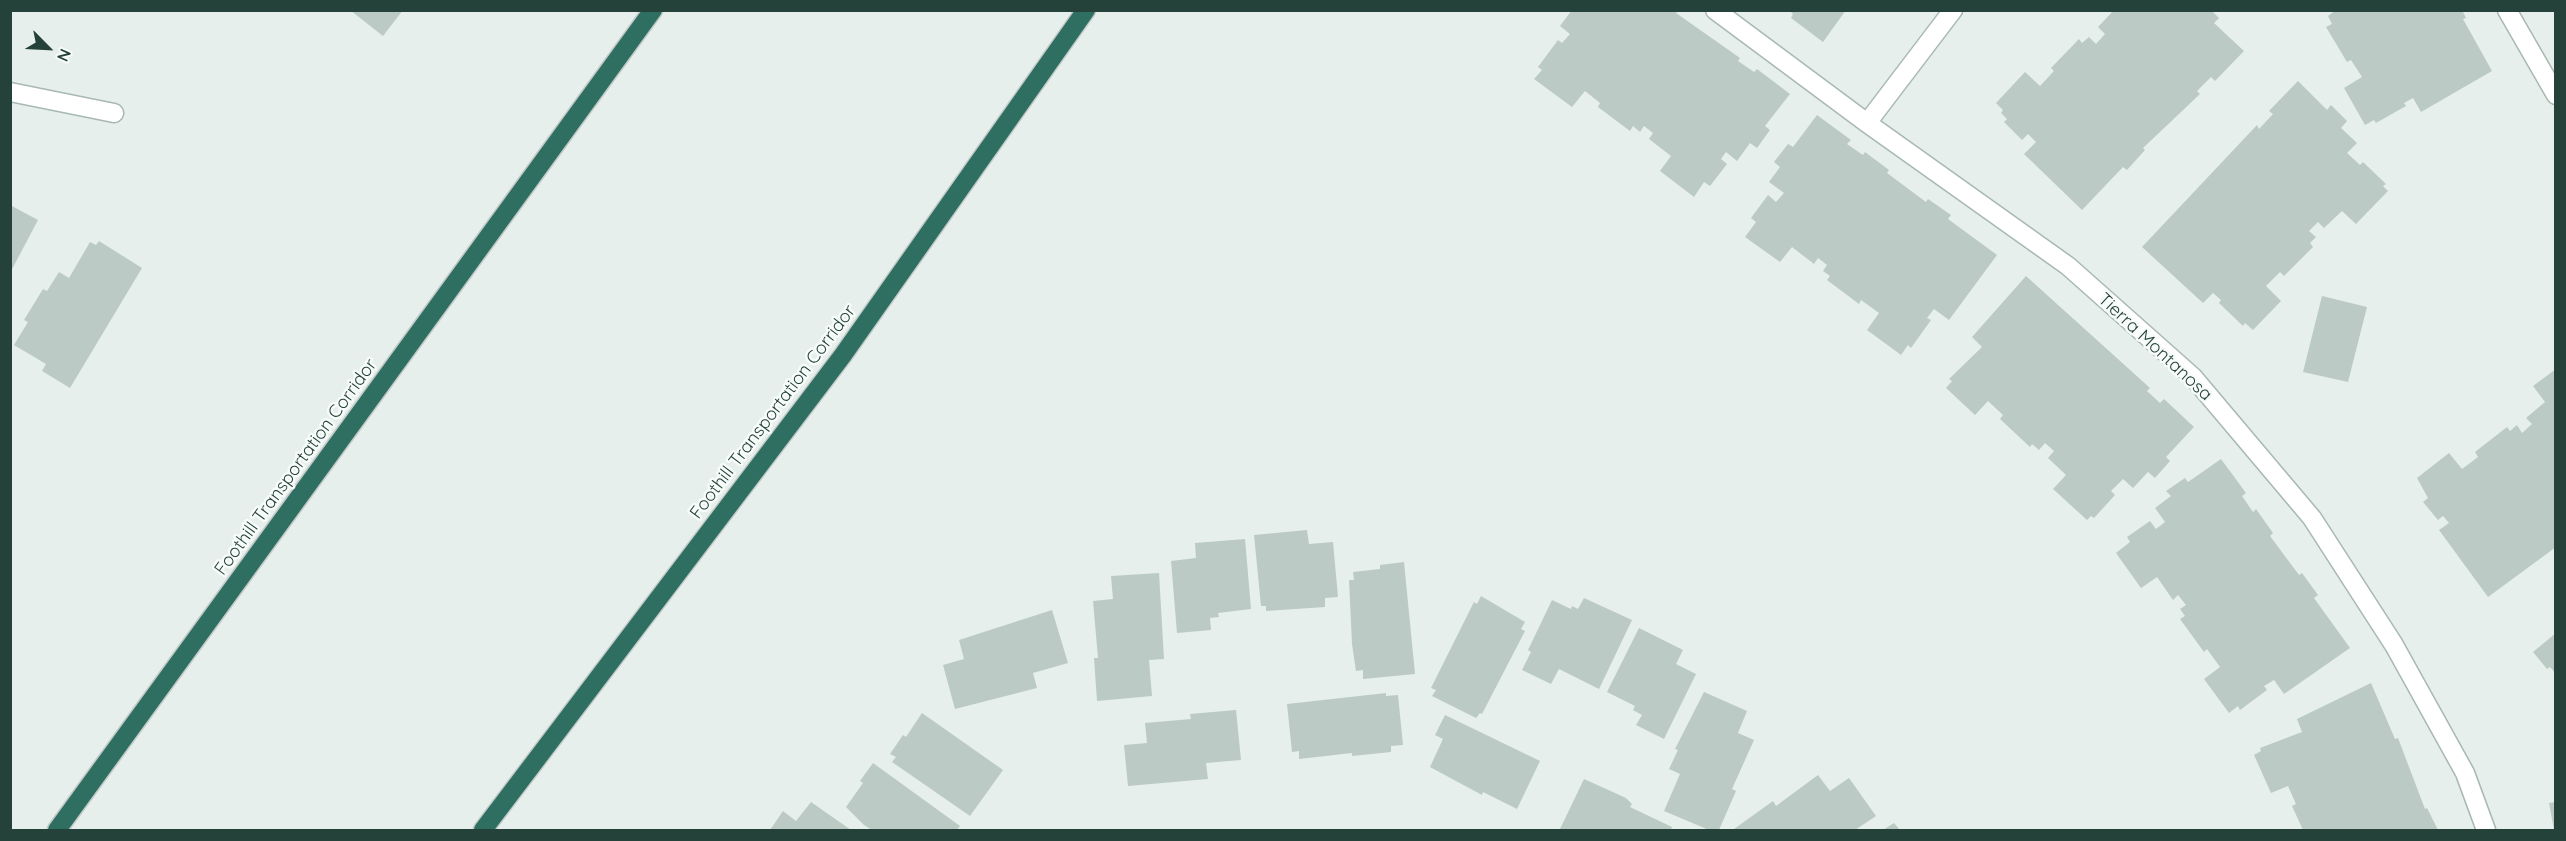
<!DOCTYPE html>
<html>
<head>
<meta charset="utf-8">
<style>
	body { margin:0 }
	#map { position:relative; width:2566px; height:841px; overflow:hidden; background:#e6efeb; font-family:Quicksand,sans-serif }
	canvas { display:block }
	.frame { position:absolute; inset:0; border:12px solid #24423a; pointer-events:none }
	.north { position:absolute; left:18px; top:18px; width:60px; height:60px; -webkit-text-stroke:4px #f7fbf9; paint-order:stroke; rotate:114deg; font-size:16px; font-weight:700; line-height:24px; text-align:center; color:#24423a }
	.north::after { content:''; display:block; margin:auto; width:21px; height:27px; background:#24423a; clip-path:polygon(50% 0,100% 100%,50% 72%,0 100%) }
</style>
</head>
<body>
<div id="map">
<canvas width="2566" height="841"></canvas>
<div class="frame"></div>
<div class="north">N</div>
</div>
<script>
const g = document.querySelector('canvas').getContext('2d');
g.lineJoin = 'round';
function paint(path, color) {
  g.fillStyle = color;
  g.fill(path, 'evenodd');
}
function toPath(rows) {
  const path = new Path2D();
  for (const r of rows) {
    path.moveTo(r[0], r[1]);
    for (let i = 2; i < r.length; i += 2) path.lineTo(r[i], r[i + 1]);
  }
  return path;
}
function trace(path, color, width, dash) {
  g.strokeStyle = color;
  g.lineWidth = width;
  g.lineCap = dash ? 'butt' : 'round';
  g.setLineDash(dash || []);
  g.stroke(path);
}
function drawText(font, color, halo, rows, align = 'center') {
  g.font = font + ' Quicksand,sans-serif';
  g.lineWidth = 5;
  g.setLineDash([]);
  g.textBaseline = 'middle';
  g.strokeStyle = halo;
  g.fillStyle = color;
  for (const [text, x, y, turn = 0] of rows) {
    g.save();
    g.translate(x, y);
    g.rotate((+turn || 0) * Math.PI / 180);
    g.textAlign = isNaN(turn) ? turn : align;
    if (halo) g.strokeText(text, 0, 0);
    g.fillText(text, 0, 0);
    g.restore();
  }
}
paint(toPath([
	[350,10,403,10,383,36],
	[1572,10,1678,10,1676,13,1740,58,1738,61,1754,72,1757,69,1790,94,1765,126,1770,130,1757,148,1750,143,1737,161,1726,152,1721,159,1727,164,1710,186,1704,182,1694,197,1660,171,1671,156,1649,139,1653,133,1644,126,1640,132,1633,126,1630,131,1598,107,1600,103,1585,91,1572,107,1534,79,1542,70,1538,67,1558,40,1562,43,1570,34,1560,26],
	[1789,10,1846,10,1823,42,1791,18,1793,14],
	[2114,10,2211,10,2219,18,2214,23,2244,51,2215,81,2211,77,2197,91,2200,94,2143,148,2145,150,2127,170,2123,167,2082,210,2024,154,2036,142,2028,134,2022,140,2004,122,2007,119,2001,113,2003,110,1996,103,2025,72,2040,86,2054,71,2051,68,2079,39,2082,43,2089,37,2096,44,2105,34,2098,27],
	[2336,10,2462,10,2466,18,2463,19,2492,71,2421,112,2413,98,2404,103,2406,106,2376,123,2374,120,2365,125,2344,88,2362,77,2351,60,2347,62,2326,27,2332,24,2328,16],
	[2298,81,2327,110,2331,105,2347,121,2341,128,2357,143,2347,153,2360,165,2363,162,2386,184,2383,186,2388,191,2356,224,2342,211,2324,228,2318,222,2309,231,2316,237,2310,243,2313,247,2284,276,2280,272,2266,286,2281,301,2253,330,2245,323,2243,326,2219,303,2221,300,2213,293,2203,303,2142,247,2257,125,2259,129,2273,114,2269,111],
	[1817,115,1851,140,1847,144,1863,155,1865,152,1889,170,1887,173,1926,202,1928,199,1951,215,1948,219,1997,255,1949,320,1934,309,1927,318,1931,320,1911,348,1908,345,1901,355,1867,330,1879,313,1861,300,1859,304,1827,280,1830,276,1823,271,1827,265,1818,258,1814,264,1792,247,1780,262,1745,237,1756,222,1751,218,1768,195,1776,202,1784,193,1769,182,1780,167,1774,162,1788,144,1793,147],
	[10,205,38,220,10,273],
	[99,241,142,268,70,388,42,371,46,364,14,345,28,322,24,320,43,289,47,291,59,272,69,278,90,242,96,245],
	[2026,276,2150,388,2147,391,2160,403,2164,399,2194,427,2166,457,2170,461,2155,478,2148,472,2133,488,2123,479,2111,491,2115,495,2094,518,2091,516,2087,520,2053,489,2066,475,2048,458,2054,451,2045,443,2039,450,2032,444,2030,447,2000,419,2003,415,1988,401,1975,415,1946,388,1952,381,1949,379,1982,347,1972,337],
	[2322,296,2367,307,2348,382,2303,372],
	[2556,369,2556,547,2488,597,2439,530,2449,523,2443,516,2438,520,2423,502,2428,498,2417,478,2449,453,2462,469,2478,457,2475,452,2507,427,2510,431,2517,425,2522,433,2532,424,2526,418,2545,402,2533,386],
	[2221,459,2246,493,2242,496,2253,512,2256,509,2273,533,2270,536,2299,575,2302,573,2318,595,2314,598,2350,648,2284,694,2274,680,2264,686,2267,690,2240,710,2238,706,2229,713,2204,679,2220,667,2207,649,2204,652,2180,619,2185,616,2180,609,2186,605,2178,595,2173,600,2157,577,2141,588,2116,553,2130,542,2127,537,2150,521,2156,529,2165,522,2155,508,2171,496,2166,491,2185,478,2188,482],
	[1307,530,1309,544,1333,542,1338,597,1325,598,1325,607,1266,611,1266,606,1261,606,1254,535],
	[1245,539,1251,609,1218,613,1219,617,1210,618,1211,630,1177,633,1171,561,1196,558,1195,543],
	[1404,562,1415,674,1363,679,1363,670,1356,671,1352,644,1349,580,1354,580,1353,572,1380,569,1380,565],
	[1159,573,1164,659,1149,660,1152,696,1097,701,1094,658,1098,658,1093,601,1113,599,1111,576],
	[1481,596,1525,622,1521,629,1525,631,1482,714,1480,713,1476,718,1432,696,1436,690,1431,688,1474,602,1477,604],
	[1584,598,1632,620,1599,689,1559,669,1551,684,1522,670,1531,652,1528,650,1552,600,1571,609,1572,606,1578,609],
	[1052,610,1068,663,1033,673,1037,688,955,709,943,665,964,659,959,640],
	[1639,628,1683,650,1676,664,1696,674,1664,739,1636,725,1642,715,1633,710,1635,706,1607,692],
	[2556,633,2556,674,2550,667,2547,669,2533,652],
	[2371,683,2395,739,2398,738,2425,809,2427,808,2438,830,2303,830,2292,806,2296,804,2288,786,2271,793,2254,755,2261,751,2260,748,2302,732,2297,719],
	[1704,692,1747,711,1738,733,1754,740,1732,789,1736,791,1719,830,1709,830,1664,811,1680,774,1669,769,1678,750,1675,749],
	[1386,693,1386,696,1398,695,1403,745,1391,746,1391,752,1352,756,1352,753,1299,759,1299,751,1292,752,1287,704],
	[1236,710,1241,760,1206,763,1208,779,1128,786,1124,745,1147,743,1145,723,1191,719,1190,714],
	[922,713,1003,770,970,816,892,762,896,757,890,754,903,735,906,737],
	[1445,715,1540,761,1517,809,1483,792,1482,795,1430,767,1443,739,1435,735],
	[873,763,960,826,957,830,872,830,864,825,846,807,863,783,860,781],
	[1818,775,1830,791,1849,778,1876,816,1855,830,1734,829,1773,801,1776,806],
	[1584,779,1626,798,1632,804,1630,807,1672,827,1671,830,1560,829],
	[811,802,851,830,770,830,783,811,796,821],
	[2556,802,2556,830,2554,830,2549,803],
	[1894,823,1900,830,1883,830]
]), '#bbcac4');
const street = toPath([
	[1715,10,1867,123,2068,266,2193,377,2312,518,2394,645,2465,773,2486,830],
	[2507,10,2556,95],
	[10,92,114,113],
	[1867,123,1953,10]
]);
const highway = toPath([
	[57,830,653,10],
	[483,830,843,355,1086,10]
]);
trace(street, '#a8b8b2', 21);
trace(highway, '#c2cac8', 21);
trace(street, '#fff', 18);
trace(highway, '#2f6f62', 18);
drawText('18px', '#24423a', '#f7fbf9', [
	["Tierra Montanosa",2155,347,43],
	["Foothill Transportation Corridor",773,412,-53],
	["Foothill Transportation Corridor",296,467,-54]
]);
</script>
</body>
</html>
